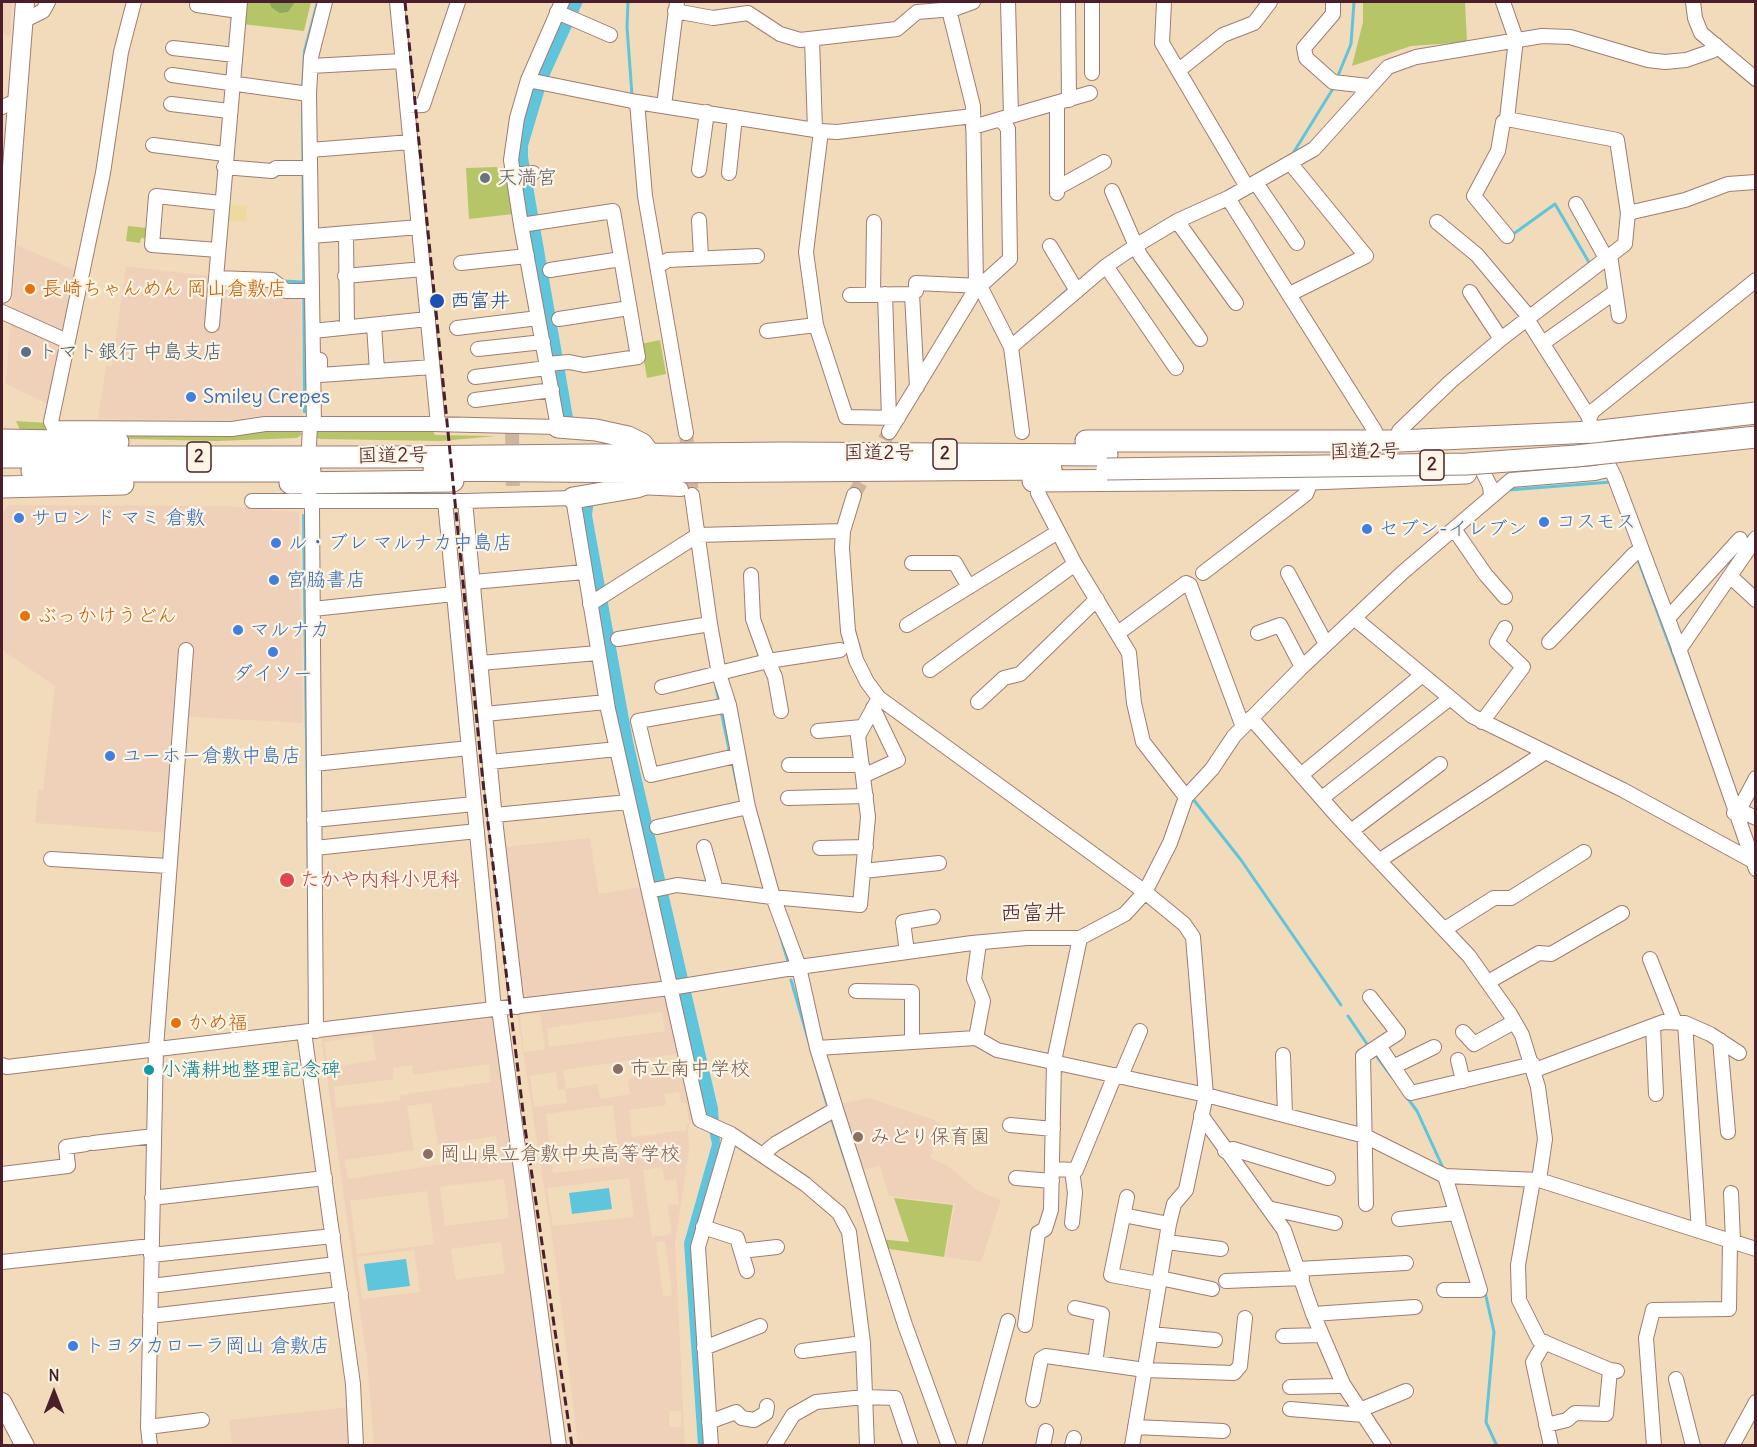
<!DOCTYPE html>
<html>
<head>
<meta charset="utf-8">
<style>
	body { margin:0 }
	#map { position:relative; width:1757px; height:1447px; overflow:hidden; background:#f2dbbb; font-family:Delius,sans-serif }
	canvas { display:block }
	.frame { position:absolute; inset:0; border:3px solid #4a1f2b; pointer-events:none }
	.north { position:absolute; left:24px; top:1363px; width:60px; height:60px; -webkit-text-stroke:4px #fcf5e5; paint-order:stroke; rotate:0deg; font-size:16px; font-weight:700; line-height:24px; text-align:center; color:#4a1f2b }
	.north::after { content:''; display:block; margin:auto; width:21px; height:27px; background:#4a1f2b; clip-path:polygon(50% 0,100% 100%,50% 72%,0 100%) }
</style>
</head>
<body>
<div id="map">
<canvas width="1757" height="1447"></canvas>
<div class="frame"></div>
<div class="north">N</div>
</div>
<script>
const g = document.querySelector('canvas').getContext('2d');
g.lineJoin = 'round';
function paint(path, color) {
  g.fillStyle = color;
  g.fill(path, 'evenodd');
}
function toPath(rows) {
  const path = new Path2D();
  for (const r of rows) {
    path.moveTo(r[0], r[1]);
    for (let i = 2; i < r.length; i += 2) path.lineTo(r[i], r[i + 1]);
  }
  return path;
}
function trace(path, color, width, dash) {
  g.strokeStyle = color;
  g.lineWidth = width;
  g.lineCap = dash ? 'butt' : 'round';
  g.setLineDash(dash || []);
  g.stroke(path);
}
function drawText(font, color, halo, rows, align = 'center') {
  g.font = font + ' Delius,"Klee One",sans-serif';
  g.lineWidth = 4.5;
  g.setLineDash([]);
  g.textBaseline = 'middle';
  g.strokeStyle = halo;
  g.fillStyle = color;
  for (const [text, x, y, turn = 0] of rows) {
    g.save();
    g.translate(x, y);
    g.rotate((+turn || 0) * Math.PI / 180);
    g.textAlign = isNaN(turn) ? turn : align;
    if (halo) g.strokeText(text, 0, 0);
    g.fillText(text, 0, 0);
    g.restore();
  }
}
paint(toPath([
	[2,2,12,2,10,37,2,33],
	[17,245,81,273,66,338,11,313],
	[126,266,268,283,301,295,302,416,259,416,236,420,98,419,106,366,112,366],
	[11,317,66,343,52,406,6,384],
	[10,505,228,506,299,512,303,723,177,716,168,833,35,823,38,790,43,790,55,686,2,650,2,512],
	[590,838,599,894,642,887,661,981,521,1000,503,847],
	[666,995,678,1043,680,1068,686,1077,693,1115,688,1128,689,1151,675,1243,685,1445,578,1445,556,1264,517,1013],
	[662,1012,665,1031,549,1047,547,1028],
	[540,1013,545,1049,524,1052,520,1015],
	[676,1054,678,1071,628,1079,630,1094,600,1099,597,1084,566,1089,563,1070],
	[556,1072,558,1090,565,1089,567,1103,534,1107,530,1076],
	[679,1092,681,1103,686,1103,689,1124,686,1125,686,1130,632,1137,629,1110,666,1105,664,1094],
	[613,1105,620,1165,553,1173,546,1114],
	[662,1167,665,1181,676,1179,679,1204,668,1205,671,1234,652,1237,643,1170],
	[629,1178,634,1217,553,1226,547,1188],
	[665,1241,672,1295,663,1297,656,1242],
	[669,1411,681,1411,681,1427,669,1427],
	[490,1015,498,1022,555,1445,374,1445,367,1360,321,1036],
	[372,1034,376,1060,328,1068,324,1042],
	[489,1064,491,1082,400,1095,400,1100,336,1108,334,1087,394,1079,393,1068,412,1065,413,1075],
	[431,1103,438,1145,496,1136,500,1155,348,1179,345,1160,414,1150,407,1106],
	[504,1179,509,1218,445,1226,440,1187],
	[427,1191,434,1244,357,1254,350,1201],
	[501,1242,505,1273,456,1280,451,1249],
	[414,1250,420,1292,362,1299,357,1257],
	[869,1098,940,1122,930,1158,948,1166,978,1191,1001,1200,981,1262,945,1257,955,1204,889,1196,880,1166,859,1171,839,1104],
	[351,1407,352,1445,232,1445,229,1420]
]), '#efd1ba');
paint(toPath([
	[244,2,311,2,304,31,242,24],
	[1363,2,1465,2,1467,42,1411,46,1352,66,1363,22],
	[497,167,499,176,507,176,513,214,469,219,466,168],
	[128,226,147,228,150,239,141,238,140,243,126,241],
	[660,340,666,374,647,378,641,344],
	[16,421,47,423,44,434,74,436,219,435,297,429,302,434,297,438,217,441,42,437,20,430],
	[320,429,433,431,435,435,496,436,442,441,319,439,316,436,316,431],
	[894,1198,953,1205,944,1257,883,1248,879,1239,909,1242]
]), '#b6c568');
paint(toPath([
	[269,2,295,2,288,12,280,13,272,8]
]), '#90aa5c');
paint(toPath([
	[229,205,247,206,246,222,228,221]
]), '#eeda9e');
paint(toPath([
	[316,2,321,2,308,52,311,413,303,413,301,90,303,51],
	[568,2,583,2,548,79,528,146,528,157,574,423,561,418,518,180,517,157,523,120,537,73],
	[594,500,592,515,633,741,718,1108,720,1144,692,1243,705,1445,698,1445,684,1243,712,1144,622,745,596,610,579,503],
	[302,514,308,515,312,1042,359,1379,362,1445,309,1042],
	[609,1188,612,1209,572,1214,569,1193],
	[406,1259,410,1286,368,1291,364,1264]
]), '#5fc5dc');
trace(toPath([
	[628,2,627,27,632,95],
	[1337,78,1351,44,1354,2],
	[1292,155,1334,87],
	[1512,235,1555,204,1590,264],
	[283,281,303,282],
	[1055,301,1071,287],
	[1508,490,1611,482],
	[1637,557,1698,722],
	[715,683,719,702],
	[721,711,730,754],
	[732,761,738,790],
	[1193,799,1241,860,1341,1005],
	[1753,873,1756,880],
	[779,931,789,965],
	[791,980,828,1108],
	[1348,1016,1369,1047],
	[1375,1054,1392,1077],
	[1406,1096,1417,1111,1444,1170],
	[831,1117,854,1187],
	[1485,1292,1494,1332,1486,1422,1497,1446]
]), '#5fc5dc', 3);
trace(toPath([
	[512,430,513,495],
	[686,433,692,495],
	[854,495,889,432]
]), '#d0b59e', 14, [14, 7]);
const minor = toPath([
	[134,2,121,52,103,173,51,422,54,428,232,429,265,424,433,424,558,427,521,225,511,160,517,118,528,80,562,2],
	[240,2,216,278,272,280,286,291,312,291],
	[397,2,438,424],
	[1008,2,1011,115],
	[1068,2,1069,100],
	[1092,2,1092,73],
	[1164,2,1162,43,1247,187],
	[1333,2,1333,14,1304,48,1306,58,1333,82,1368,86],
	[1503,2,1516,39,1507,119,1617,140,1628,213],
	[1693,2,1695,18,1701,33,1756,79],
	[197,5,239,11],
	[675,11,713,18,748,13,780,34,800,40,897,29,917,12,954,9,973,2],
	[557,12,610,35],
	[23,21,43,11,48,2],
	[812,39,815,130],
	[173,48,235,55],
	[311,66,402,61],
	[1179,70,1223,35,1254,23,1270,2],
	[172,75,309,94],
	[528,80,637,102,821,131,837,132,973,116],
	[637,102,645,196,686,433],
	[1057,103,1057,193],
	[171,104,229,111],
	[407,106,423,105,458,2],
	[664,106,677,2],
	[2,107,17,101],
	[1507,119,1503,122,1498,151,1474,196,1507,236],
	[973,127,1090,93],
	[821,131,806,252,816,325,846,417,898,418],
	[153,145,225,154],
	[310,150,411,142],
	[224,167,272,171,276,168,310,168],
	[699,170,707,112],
	[729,173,735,117],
	[513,175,533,173],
	[1256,183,1297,243],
	[1057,188,1104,162],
	[1112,191,1140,255,1200,339],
	[1228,198,1375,431,1376,441],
	[1576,204,1606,258],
	[699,220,701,257],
	[1177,221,1236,303],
	[1437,222,1477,255,1529,317],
	[521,225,613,211,638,357,584,365,569,362,547,364],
	[346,233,347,327],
	[312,236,419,227],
	[1050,246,1077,291],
	[218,250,152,245,156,196,221,203],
	[1610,255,1619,316],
	[461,263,527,256],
	[658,266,668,260,757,256],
	[1106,266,1176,368],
	[550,270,621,259],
	[345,276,423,269],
	[1756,280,1593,411,1589,418,1592,432,1615,478,1677,643,1756,869],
	[980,286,1010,259,1008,129,1002,120],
	[916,291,916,283,980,286,1011,347,1022,432],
	[1470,292,1501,339],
	[873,294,874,222],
	[885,294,889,418],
	[1290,294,1366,256,1291,164],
	[850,295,912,294,917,387],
	[2,312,67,341],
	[559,319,629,308],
	[1527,319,1589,417],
	[212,325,216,278],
	[374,325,377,371],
	[457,328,538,318],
	[313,331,428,319],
	[767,331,816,325],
	[1543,343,1615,292],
	[1011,347,1106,266,1137,245,1177,221,1228,198,1314,149,1388,67,1416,57,1542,36,1570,37,1648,60,1665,62,1686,60,1712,51,1716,45],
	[478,349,543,342],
	[320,360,320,375,432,367],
	[475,377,547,368],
	[475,400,552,390],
	[314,425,309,94,311,57,325,2],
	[889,432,971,297,976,284,973,106,947,2],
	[1399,441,1399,431,1450,382,1501,339,1625,244,1628,213,1685,200,1728,184,1756,182],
	[309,446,310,425],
	[1483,472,1490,486,1491,495],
	[638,487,681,489],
	[309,493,312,509,316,1031],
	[1038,493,1075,564,1129,653,1134,703,1143,742,1186,797],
	[692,495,710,624,719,674,729,705,748,807,773,897,799,967,817,1048,836,1109,905,1325,949,1446],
	[854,495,843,531,842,548,848,631,856,660,867,682,879,698,1145,892,1184,924,1193,937,1206,1095,1186,1190,1174,1204,1169,1224,1132,1446],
	[252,501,465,501,573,498,608,709,700,1120,731,1134,805,1184,839,1213,849,1232,863,1343,867,1446],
	[445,501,494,1009],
	[465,501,495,819,517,1007],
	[1454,529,1485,574,1505,597],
	[912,563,955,563,969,587],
	[1203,573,1306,494,1312,479],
	[1288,573,1326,644],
	[1731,577,1756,600],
	[473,582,584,572],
	[590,604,698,535,843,531],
	[313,609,454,594],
	[1354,618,1472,716,1623,790,1753,861],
	[1668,618,1740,539],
	[907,625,1058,532],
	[1118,633,1186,583,1190,585,1243,727],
	[1258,633,1280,625,1302,667],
	[618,639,710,624],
	[1549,642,1634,554,1641,550],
	[1679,650,1756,538],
	[480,663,598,653],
	[930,670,1075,564],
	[662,687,768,661,753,619,751,575],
	[978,702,1004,678,1020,674,1097,599],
	[729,705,638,721,651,775,736,756],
	[781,711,775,677,768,661,840,650],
	[485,714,606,702],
	[1251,718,1337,816,1469,956,1510,1014,1522,1035,1538,1087,1545,1139,1539,1180],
	[1482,722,1523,667,1497,642,1505,628],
	[818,731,862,727],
	[490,762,617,749],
	[314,764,469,748],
	[789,765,862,765],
	[1301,775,1421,676],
	[863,776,898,760,873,708],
	[788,798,866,796],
	[1322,798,1449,699],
	[1739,810,1756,818],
	[1734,813,1739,810,1756,778],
	[495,815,628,802],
	[314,820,474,804],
	[657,827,748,807],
	[1351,831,1440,764],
	[704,847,716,890],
	[315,848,477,831],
	[820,848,866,847],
	[51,859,168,866],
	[1380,860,1544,753],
	[863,871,939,863],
	[649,891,677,885,772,897,860,905,868,817,858,736,879,698],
	[1445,929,1494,898,1511,898,1584,852],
	[907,952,903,922,933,917],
	[1650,959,1675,1022],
	[1488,982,1539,953,1551,954,1622,913],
	[856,991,912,992,912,1042],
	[499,1009,559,1446],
	[1685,1023,1699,1231],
	[1653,1026,1656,1094],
	[304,1032,353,1384,356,1446],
	[1463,1032,1474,1044,1514,1022],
	[976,1038,983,1001,974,979,979,943],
	[1720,1040,1728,1132],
	[1379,1046,1411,1093,1533,1064],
	[817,1048,976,1038,997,1050,1206,1095,1365,1136,1445,1176,1539,1180,1756,1249],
	[1283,1055,1285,1114],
	[1458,1060,1463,1081],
	[2,1065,7,1067,670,988,799,967,972,943,1027,938,1080,938,1125,914,1145,892,1170,843,1186,797,1212,769,1234,736,1300,669,1402,573,1511,480,1595,473,1604,471,1608,462],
	[1393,1067,1434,1047],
	[1535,1070,1663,1022,1685,1023,1710,1034,1739,1053],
	[1121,1076,1140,1031],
	[1201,1115,1284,1230,1313,1314,1343,1384,1384,1446],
	[1010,1125,1053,1129],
	[93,1143,154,1136],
	[1225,1151,1233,1149,1328,1178],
	[762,1155,775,1144,836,1109],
	[1052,1169,1076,1170,1115,1075],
	[1072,1170,1075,1193,1072,1223],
	[2,1174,68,1166,66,1147,86,1144],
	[1016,1178,1052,1181],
	[1533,1180,1518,1265,1519,1300,1539,1340,1610,1370,1617,1371],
	[1731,1193,1733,1241],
	[1127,1197,1111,1275,1159,1284],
	[152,1198,325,1178],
	[1366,1204,1363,1056,1398,1033,1370,997],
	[1268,1208,1335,1223],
	[1123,1215,1169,1224],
	[1399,1219,1456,1213],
	[703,1227,737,1238,747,1271],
	[1167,1242,1221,1249],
	[741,1251,777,1247],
	[151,1255,333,1236],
	[2,1262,151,1246],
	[1298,1269,1406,1263],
	[1160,1278,1212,1289],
	[1226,1281,1302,1278],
	[151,1286,336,1264],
	[1444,1290,1480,1290,1445,1176],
	[1075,1308,1102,1314,1095,1363],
	[1313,1314,1415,1307],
	[150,1316,341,1294],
	[1025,1325,1038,1233,1045,1229,1051,1210,1054,1061,1080,938],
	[1151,1334,1215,1340],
	[1283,1336,1322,1335],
	[1545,1342,1533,1362,1551,1446],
	[704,1348,760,1326],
	[802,1351,863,1343],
	[1676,1379,1693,1446],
	[1290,1387,1339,1386,1343,1384],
	[1033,1400,1041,1359,1046,1356,1145,1370,1234,1373,1240,1366,1245,1318],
	[1290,1409,1364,1415],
	[1360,1410,1406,1391],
	[709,1422,736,1412,742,1418,754,1420,766,1413,767,1406],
	[1546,1425,1567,1420,1575,1413,1606,1414,1610,1370],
	[148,1427,202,1420],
	[1135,1427,1223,1431],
	[150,1446,148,1427,156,1048,186,650],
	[711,1446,698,1247,731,1134],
	[774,1446,793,1415,816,1402,864,1397,895,1398,911,1446],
	[974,1446,1008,1321],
	[1043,1446,1046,1431],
	[1072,1446,1074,1438],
	[1654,1446,1646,1338,1653,1310,1729,1309,1730,1241],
	[1732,1446,1756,1402]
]);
const major = toPath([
	[2,294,25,2],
	[2,1402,25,1446]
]);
const highway = toPath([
	[558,427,596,430,628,437,642,444,650,455],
	[2,440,118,442],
	[1086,441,1399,441,1592,432,1756,413],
	[2,457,397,457,783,453,1107,455],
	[434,470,656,472,1051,469],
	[32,471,310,471],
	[1033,481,1312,479,1466,473],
	[290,483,453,481],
	[2,487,123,484],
	[573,498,637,487,645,484,656,472]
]);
trace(minor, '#9e7d73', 16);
trace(major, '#9e7d73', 20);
trace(highway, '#9e7d73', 23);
trace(minor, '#fff', 14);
trace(major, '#fff', 18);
trace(highway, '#fff', 21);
trace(toPath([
	[405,2,483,782,525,1128,572,1446]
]), '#4a1f2b', 3, [9, 4.5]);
const highwayBridge = toPath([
	[1107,469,1467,464,1576,456,1756,437]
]);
trace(highwayBridge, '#9e7d73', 23, []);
trace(highwayBridge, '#fff', 21);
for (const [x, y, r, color] of [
	[485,178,6,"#6b7280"],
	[30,289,6,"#e8710a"],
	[437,301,8,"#1a4fb4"],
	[26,352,6,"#5c6f8a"],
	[191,397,6,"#3f7fe0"],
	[19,518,6,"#3f7fe0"],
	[1544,522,6,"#3f7fe0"],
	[1367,529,6,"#3f7fe0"],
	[276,543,6,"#3f7fe0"],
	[274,580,6,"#3f7fe0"],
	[25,616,6,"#e8710a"],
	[238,630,6,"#3f7fe0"],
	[273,652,6,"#3f7fe0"],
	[110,756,6,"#3f7fe0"],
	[287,880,8,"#e0444e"],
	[176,1023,6,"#e8710a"],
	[618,1069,6,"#8d6e63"],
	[149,1070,6,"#0f9aa8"],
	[858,1137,6,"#8d6e63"],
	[428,1154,6,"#8d6e63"],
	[73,1346,6,"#3f7fe0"]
]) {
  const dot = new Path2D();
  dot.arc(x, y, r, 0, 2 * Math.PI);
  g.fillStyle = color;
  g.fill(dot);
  trace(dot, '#fcf5e5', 2);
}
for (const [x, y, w] of [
	[945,454,24],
	[199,457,24],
	[1432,465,24]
]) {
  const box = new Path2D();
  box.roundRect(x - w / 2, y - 15, w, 30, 4.5);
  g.fillStyle = '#fcf5e5';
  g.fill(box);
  trace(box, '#4a1f2b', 1.5);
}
drawText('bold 18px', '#4a1f2b', null, [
	["2",945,454],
	["2",199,457],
	["2",1432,465]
]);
drawText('20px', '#5b616d', '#fcf5e5', [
	["天満宮",497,178]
], 'left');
drawText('20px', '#c56008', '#fcf5e5', [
	["長崎ちゃんめん 岡山倉敷店",42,289],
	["ぶっかけうどん",37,616],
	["かめ福",188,1023]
], 'left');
drawText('20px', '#164399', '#fcf5e5', [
	["西富井",450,301]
], 'left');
drawText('20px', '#4e5e75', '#fcf5e5', [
	["トマト銀行 中島支店",38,352]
], 'left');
drawText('20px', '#366cbe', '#fcf5e5', [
	["Smiley Crepes",203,397],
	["サロン ド マミ 倉敷",31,518],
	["コスモス",1556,522],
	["セブン-イレブン",1379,529],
	["ル・ブレ マルナカ中島店",288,543],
	["宮脇書店",286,580],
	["マルナカ",250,630],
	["ダイソー",273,674,"center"],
	["ユーホー倉敷中島店",122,756],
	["トヨタカローラ岡山 倉敷店",85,1346]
], 'left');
drawText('20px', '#4a1f2b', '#fcf5e5', [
	["国道2号",1365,452,-1],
	["国道2号",879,453],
	["国道2号",393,456,-1]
]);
drawText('20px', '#be3a42', '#fcf5e5', [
	["たかや内科小児科",300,880]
], 'left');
drawText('20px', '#785e54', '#fcf5e5', [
	["市立南中学校",630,1069],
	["みどり保育園",870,1137],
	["岡山県立倉敷中央高等学校",440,1154]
], 'left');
drawText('20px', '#0d838f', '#fcf5e5', [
	["小溝耕地整理記念碑",161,1070]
], 'left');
drawText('22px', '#4a1f2b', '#fcf5e5', [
	["西富井",1033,914]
]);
</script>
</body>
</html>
